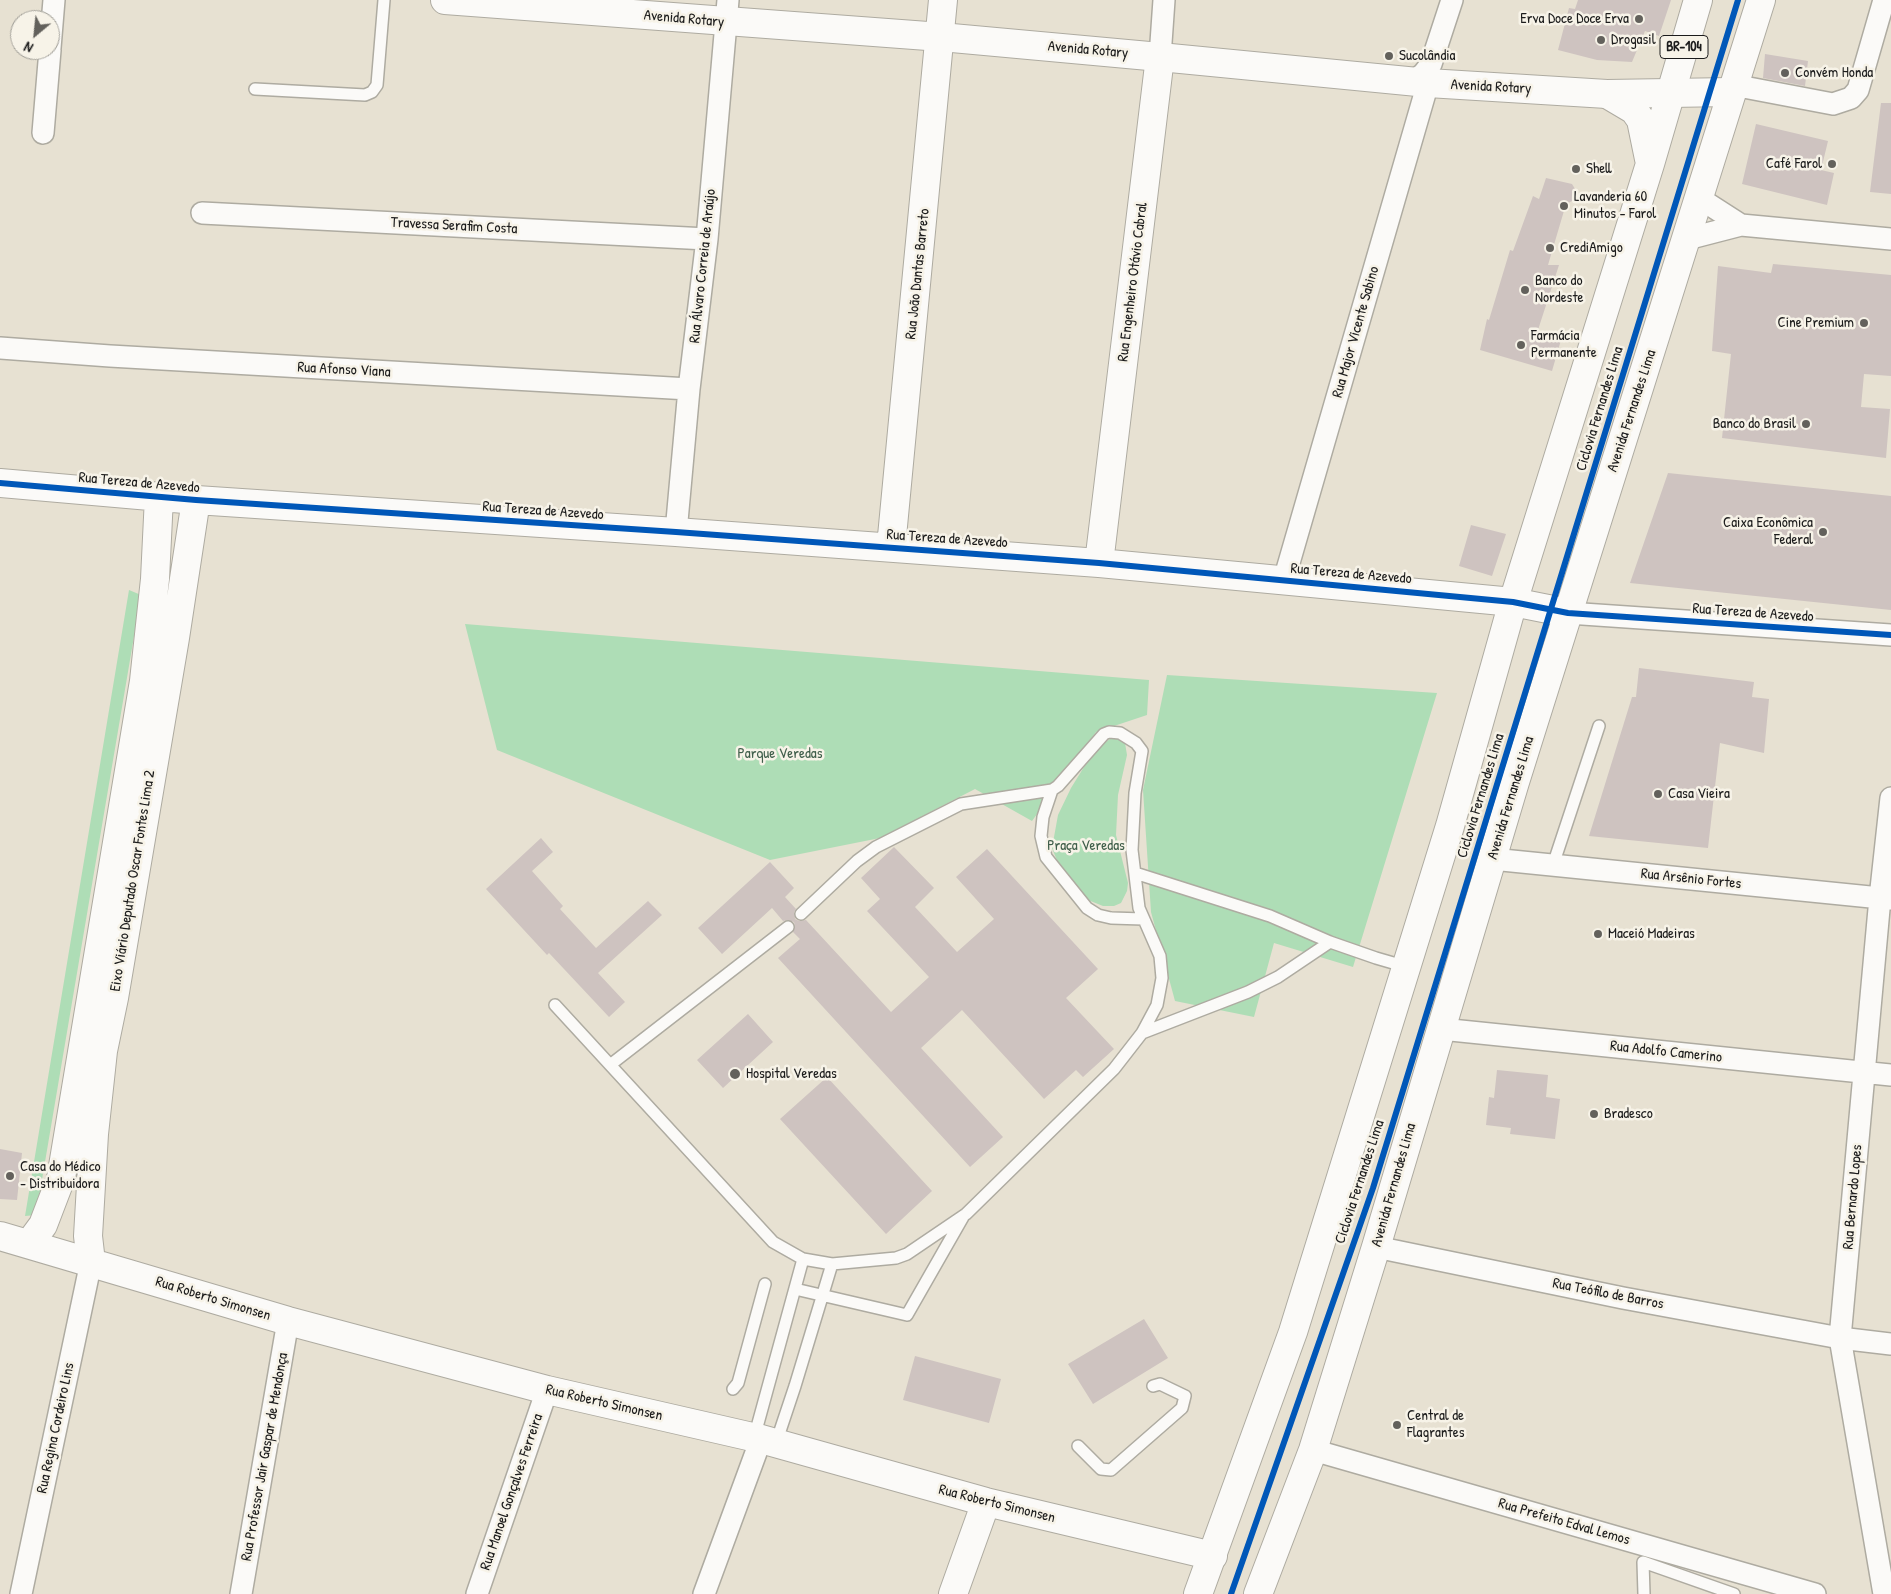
<!DOCTYPE html>
<html>
<head>
<meta charset="utf-8">
<style>
	body { margin:0 }
	#map { position:relative; width:1891px; height:1594px; overflow:hidden; background:#e7e1d2; font-family:"Patrick Hand",sans-serif }
	canvas { display:block }
	.north { position:absolute; left:10px; top:10px; width:50px; height:50px; box-sizing:border-box; background:#f7f3e8; border:1px solid #9f9d96; border-radius:50%; rotate:208deg; font-size:14px; font-weight:700; line-height:20px; text-align:center; color:#1c1c1c }
	.north::after { content:''; display:block; margin:auto; width:18px; height:22px; background:#63615c; clip-path:polygon(50% 0,100% 100%,50% 72%,0 100%) }
</style>
</head>
<body>
<div id="map">
<canvas width="1891" height="1594"></canvas>
<div class="north">N</div>
</div>
<script>
const g = document.querySelector('canvas').getContext('2d');
g.lineJoin = 'round';
function paint(path, color) {
  g.fillStyle = color;
  g.fill(path, 'evenodd');
}
function toPath(rows) {
  const path = new Path2D();
  for (const r of rows) {
    path.moveTo(r[0], r[1]);
    for (let i = 2; i < r.length; i += 2) path.lineTo(r[i], r[i + 1]);
  }
  return path;
}
function trace(path, color, width, dash) {
  g.strokeStyle = color;
  g.lineWidth = width;
  g.lineCap = dash ? 'butt' : 'round';
  g.setLineDash(dash || []);
  g.stroke(path);
}
function drawText(font, color, halo, rows, align = 'center') {
  g.font = font + ' "Patrick Hand",sans-serif';
  g.lineWidth = 5;
  g.setLineDash([]);
  g.textBaseline = 'middle';
  g.strokeStyle = halo;
  g.fillStyle = color;
  for (const [text, x, y, turn = 0] of rows) {
    g.save();
    g.translate(x, y);
    g.rotate((+turn || 0) * Math.PI / 180);
    g.textAlign = isNaN(turn) ? turn : align;
    if (halo) g.strokeText(text, 0, 0);
    g.fillText(text, 0, 0);
    g.restore();
  }
}
paint(toPath([
	[129,590,141,595,36,1215,25,1216],
	[465,624,1149,680,1147,715,1096,732,1032,821,975,789,880,838,770,860,497,750],
	[1167,675,1437,693,1353,967,1274,943,1254,1017,1175,1001,1151,912,1143,790],
	[1119,735,1125,743,1127,755,1118,795,1116,835,1128,883,1127,891,1121,903,1114,906,1103,906,1088,900,1062,873,1052,848,1058,815,1071,788,1084,767,1101,745,1113,737]
]), '#aeddb6');
paint(toPath([
	[1578,0,1671,0,1659,36,1645,31,1632,62,1597,60,1558,50,1569,8,1575,9],
	[1765,54,1808,61,1805,86,1763,78],
	[1881,103,1891,103,1891,194,1870,192],
	[1756,124,1828,141,1821,170,1834,173,1827,205,1742,184],
	[1546,178,1572,184,1580,197,1566,204,1548,265,1559,265,1537,333,1561,340,1552,371,1480,350,1487,319,1489,320,1510,250,1513,251,1533,196,1539,199],
	[1773,264,1891,275,1891,376,1864,374,1861,407,1890,409,1886,458,1722,438,1731,354,1712,351,1718,266,1771,273],
	[1668,473,1891,496,1891,610,1630,583],
	[1471,525,1506,534,1492,576,1459,566],
	[1639,668,1754,682,1752,697,1769,699,1764,753,1720,743,1708,848,1589,836,1632,697,1636,697],
	[541,838,553,852,532,871,563,906,560,909,596,948,648,901,662,915,598,973,625,1002,609,1017,549,953,547,955,486,889],
	[894,847,934,888,915,907,957,952,994,919,956,877,987,849,1098,969,1066,998,1114,1049,1083,1077,1076,1070,1044,1099,962,1010,921,1048,1003,1137,970,1167,778,958,800,939,793,932,795,926,794,922,787,920,783,921,772,908,722,954,698,928,770,862,794,888,785,897,796,909,794,912,795,919,799,921,806,920,891,1012,929,977,867,911,880,899,861,878],
	[748,1014,773,1042,723,1088,697,1060],
	[1497,1070,1548,1075,1546,1097,1560,1099,1555,1139,1510,1134,1511,1128,1486,1125,1489,1097,1494,1098],
	[827,1077,932,1191,886,1234,780,1119],
	[0,1149,22,1153,17,1200,0,1199],
	[1144,1319,1168,1358,1093,1404,1068,1364],
	[915,1356,1001,1379,989,1423,903,1400]
]), '#cec3c0');
const lane = toPath([
	[255,89,365,95,372,92,377,85,384,0],
	[1052,790,1043,817,1041,836,1046,857,1087,908,1098,915,1111,918,1143,919],
	[1553,865,1599,726],
	[1135,873,1270,916,1330,942,1376,958,1407,967],
	[555,1005,773,1242,803,1259,832,1264,896,1258,907,1254,966,1214,1114,1069,1142,1033,1157,1005,1162,978,1160,956,1139,908,1132,850,1135,793,1142,751,1136,743,1120,733,1109,732,1104,734,1058,786,1052,790,961,804,876,847,857,861,801,914],
	[1142,1033,1248,992,1278,977,1330,942],
	[610,1065,788,927],
	[795,1289,907,1315,963,1217],
	[733,1389,738,1383,765,1284],
	[754,1438,803,1259],
	[776,1443,795,1386,832,1264],
	[1078,1446,1101,1469,1111,1470,1182,1408,1185,1396,1160,1384,1153,1386],
	[1644,1594,1643,1562,1734,1594]
]);
const street = toPath([
	[50,48,54,0],
	[1160,57,1164,0],
	[1412,82,1423,74,1431,64,1452,0],
	[1733,85,1833,104,1851,98,1858,90,1884,0],
	[43,133,50,50],
	[1699,198,1741,225],
	[202,213,707,239],
	[1687,239,1741,225,1891,239],
	[0,348,110,356,689,389],
	[676,532,689,389,707,239,728,0],
	[1284,580,1428,83],
	[1568,613,1891,635],
	[1492,859,1891,899],
	[1441,1029,1891,1075],
	[1376,1247,1623,1298,1840,1338,1891,1344],
	[1313,1450,1815,1594],
	[21,1594,91,1262],
	[241,1594,288,1321],
	[477,1594,547,1390],
	[704,1594,761,1439],
	[1884,1594,1840,1338,1880,898,1891,798]
]);
const secondary = toPath([
	[0,483,196,500,676,532,1099,563,1513,602,1568,613],
	[891,547,943,0],
	[1099,563,1160,57],
	[0,1236,288,1321,547,1390,761,1439,986,1502,1213,1556],
	[29,1244,43,1225,61,1178,144,681,155,579,159,497],
	[91,1262,88,1236,94,1134,103,1051,114,998,175,638,196,500],
	[953,1594,986,1502]
]);
const primary = toPath([
	[445,0,941,37,1160,57,1428,83,1607,94,1731,92]
]);
const highway = toPath([
	[1607,94,1634,110,1641,120,1649,159],
	[1198,1594,1293,1332,1450,826,1513,602,1650,164,1698,0],
	[1258,1594,1313,1450,1376,1247,1515,782,1761,0]
]);
trace(lane, '#aeaba1', 14);
trace(street, '#aeaba1', 24);
trace(secondary, '#aeaba1', 30);
trace(primary, '#aeaba1', 30);
trace(highway, '#aeaba1', 30);
trace(lane, '#fbfaf8', 11);
trace(street, '#fbfaf8', 21);
trace(secondary, '#fbfaf8', 28);
trace(primary, '#fbfaf8', 28);
trace(highway, '#fbfaf8', 28);
trace(toPath([
	[0,483,196,500,676,532,1099,563,1513,602,1568,613,1891,635],
	[1231,1594,1373,1188,1738,0]
]), '#0057b8', 6);
for (const [x, y, r, color] of [
	[1639,19,5,"#63615c"],
	[1601,40,5,"#63615c"],
	[1389,56,5,"#63615c"],
	[1785,73,5,"#63615c"],
	[1832,164,5,"#63615c"],
	[1576,169,5,"#63615c"],
	[1564,206,5,"#63615c"],
	[1550,248,5,"#63615c"],
	[1525,290,5,"#63615c"],
	[1864,323,5,"#63615c"],
	[1521,345,5,"#63615c"],
	[1806,424,5,"#63615c"],
	[1823,532,5,"#63615c"],
	[1658,794,5,"#63615c"],
	[1598,934,5,"#63615c"],
	[735,1074,6,"#63615c"],
	[1594,1114,5,"#63615c"],
	[10,1176,5,"#63615c"],
	[1397,1425,5,"#63615c"]
]) {
  const dot = new Path2D();
  dot.arc(x, y, r, 0, 2 * Math.PI);
  g.fillStyle = color;
  g.fill(dot);
  trace(dot, '#f7f3e8', 2);
}
for (const [x, y, w] of [
	[1684,47,48]
]) {
  const box = new Path2D();
  box.roundRect(x - w / 2, y - 11.5, w, 23, 4);
  g.fillStyle = '#f7f3e8';
  g.fill(box);
  trace(box, '#1c1c1c', 1);
}
drawText('bold 14px', '#1c1c1c', null, [
	["BR-104",1684,47]
]);
drawText('15px', '#1c1c1c', '#f7f3e8', [
	["Avenida Rotary",684,19,5],
	["Avenida Rotary",1088,50,5],
	["Avenida Rotary",1491,87,3],
	["Travessa Serafim Costa",454,226,3],
	["Rua Álvaro Correia de Araújo",703,266,-84],
	["Rua João Dantas Barreto",918,274,-84],
	["Rua Engenheiro Otávio Cabral",1133,282,-83],
	["Rua Major Vicente Sabino",1356,332,-74],
	["Rua Afonso Viana",344,370,3],
	["Ciclovia Fernandes Lima",1600,409,-73],
	["Avenida Fernandes Lima",1632,411,-72],
	["Rua Tereza de Azevedo",139,483,5],
	["Rua Tereza de Azevedo",543,511,4],
	["Rua Tereza de Azevedo",947,539,4],
	["Rua Tereza de Azevedo",1351,574,5],
	["Rua Tereza de Azevedo",1753,613,4],
	["Ciclovia Fernandes Lima",1481,796,-73],
	["Avenida Fernandes Lima",1511,798,-73],
	["Rua Arsênio Fortes",1691,879,6],
	["Eixo Viário Deputado Oscar Fontes Lima 2",133,881,-81],
	["Rua Adolfo Camerino",1666,1052,6],
	["Ciclovia Fernandes Lima",1360,1182,-72],
	["Avenida Fernandes Lima",1394,1185,-74],
	["Rua Bernardo Lopes",1853,1197,-85],
	["Rua Teófilo de Barros",1608,1294,11],
	["Rua Roberto Simonsen",213,1299,17],
	["Rua Roberto Simonsen",604,1403,13],
	["Rua Regina Cordeiro Lins",56,1428,-78],
	["Rua Professor Jair Gaspar de Mendonça",265,1457,-80],
	["Rua Manoel Gonçalves Ferreira",512,1492,-71],
	["Rua Roberto Simonsen",997,1504,14],
	["Rua Prefeito Edval Lemos",1564,1522,16]
]);
drawText('15px', '#1c1c1c', '#f7f3e8', [
	["Erva Doce Doce Erva",1629,19,"right"],
	["Drogasil",1611,40],
	["Sucolândia",1399,56],
	["Convém Honda",1795,73],
	["Café Farol",1822,164,"right"],
	["Shell",1586,169],
	["Lavanderia 60",1574,197],
	["Minutos - Farol",1574,214],
	["CrediAmigo",1560,248],
	["Banco do",1535,281],
	["Nordeste",1535,298],
	["Cine Premium",1854,323,"right"],
	["Farmácia",1531,336],
	["Permanente",1531,353],
	["Banco do Brasil",1796,424,"right"],
	["Caixa Econômica",1813,523,"right"],
	["Federal",1813,540,"right"],
	["Casa Vieira",1668,794],
	["Maceió Madeiras",1608,934],
	["Hospital Veredas",746,1074],
	["Bradesco",1604,1114],
	["Casa do Médico",20,1167],
	["- Distribuidora",20,1184],
	["Central de",1407,1416],
	["Flagrantes",1407,1433]
], 'left');
drawText('15px', '#3f5e4a', '#f7f3e8', [
	["Parque Veredas",780,754],
	["Praça Veredas",1086,846]
]);
</script>
</body>
</html>
